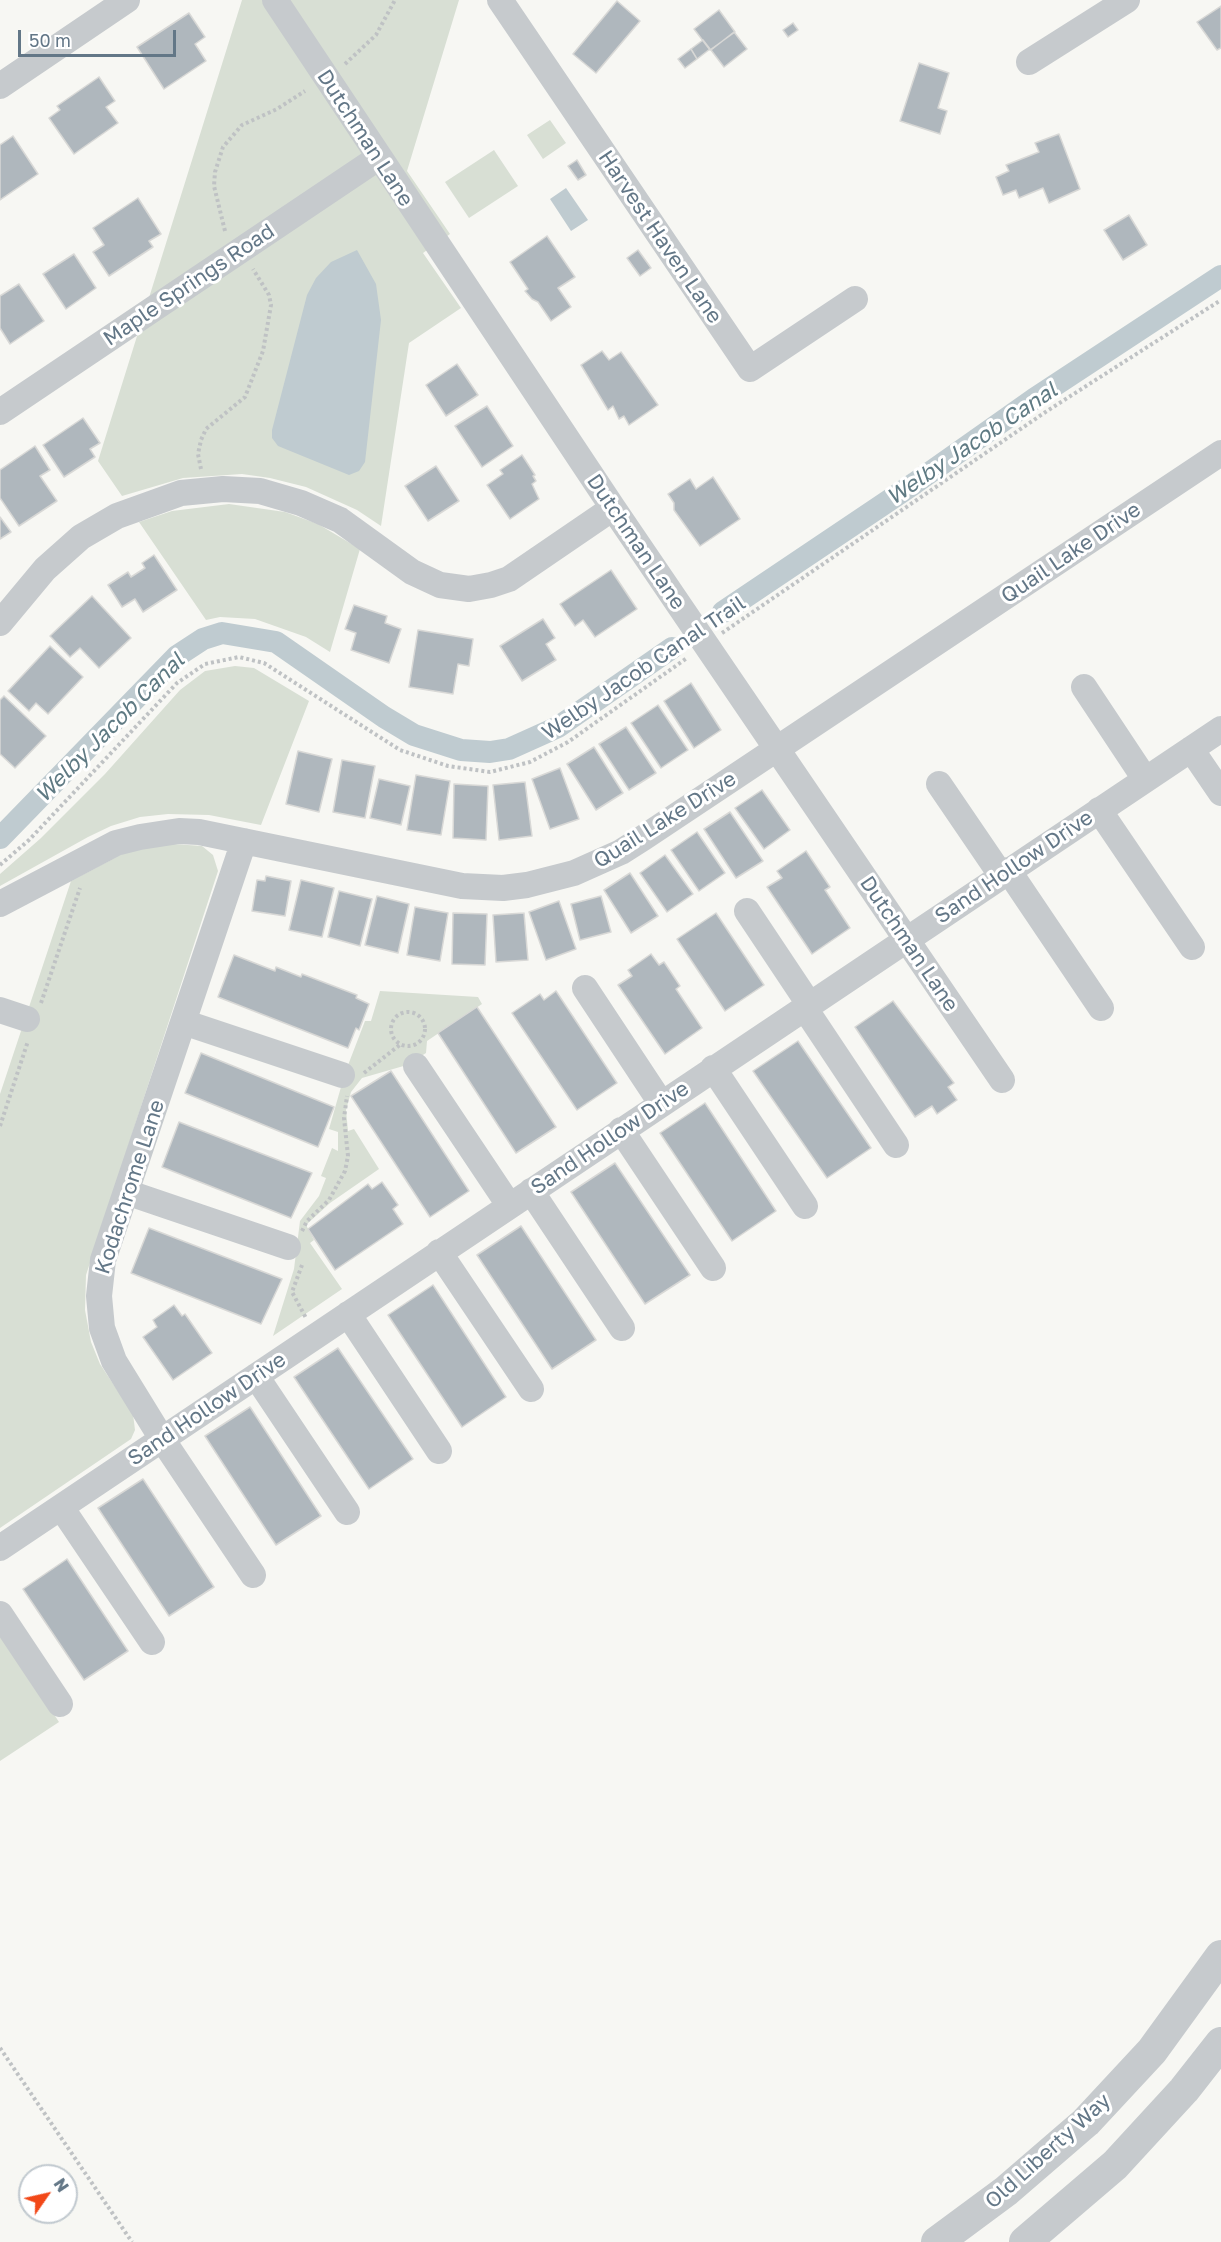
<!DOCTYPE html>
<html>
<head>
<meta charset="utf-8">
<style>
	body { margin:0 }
	#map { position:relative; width:1221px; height:2242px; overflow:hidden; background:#f7f7f3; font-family:"Golos Text",sans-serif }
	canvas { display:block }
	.north { position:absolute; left:18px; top:2164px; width:60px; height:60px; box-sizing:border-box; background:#fff; border:2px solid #c1c9cf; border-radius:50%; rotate:56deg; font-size:16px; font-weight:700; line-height:24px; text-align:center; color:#637787 }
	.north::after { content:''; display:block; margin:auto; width:21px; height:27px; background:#f24818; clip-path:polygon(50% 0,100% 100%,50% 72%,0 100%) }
	.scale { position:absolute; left:18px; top:30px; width:158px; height:27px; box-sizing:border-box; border:3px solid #637787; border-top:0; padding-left:8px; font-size:18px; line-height:21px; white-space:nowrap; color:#637787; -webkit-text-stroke:4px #fff; paint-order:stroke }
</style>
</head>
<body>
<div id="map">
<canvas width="1221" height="2242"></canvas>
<div class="north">N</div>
<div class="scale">50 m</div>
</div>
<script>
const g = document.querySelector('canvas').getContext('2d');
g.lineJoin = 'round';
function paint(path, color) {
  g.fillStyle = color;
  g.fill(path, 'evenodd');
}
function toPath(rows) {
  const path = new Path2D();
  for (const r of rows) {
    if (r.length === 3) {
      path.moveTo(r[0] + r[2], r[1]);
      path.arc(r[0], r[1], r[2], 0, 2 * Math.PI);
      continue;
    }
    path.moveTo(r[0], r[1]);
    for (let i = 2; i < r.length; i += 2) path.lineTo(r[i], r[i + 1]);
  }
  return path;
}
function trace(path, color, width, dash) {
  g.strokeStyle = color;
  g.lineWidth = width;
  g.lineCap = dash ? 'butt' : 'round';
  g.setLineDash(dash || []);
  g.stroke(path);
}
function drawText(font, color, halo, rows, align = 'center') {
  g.font = font + ' "Golos Text",sans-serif';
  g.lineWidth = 6;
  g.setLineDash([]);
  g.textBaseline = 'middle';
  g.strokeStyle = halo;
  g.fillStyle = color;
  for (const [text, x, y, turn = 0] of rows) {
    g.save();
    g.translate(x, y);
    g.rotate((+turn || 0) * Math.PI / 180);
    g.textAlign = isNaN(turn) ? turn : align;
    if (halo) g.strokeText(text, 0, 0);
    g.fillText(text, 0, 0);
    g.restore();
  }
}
paint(toPath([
	[242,0,459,0,407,171,450,234,423,253,461,308,409,343,381,526,357,510,306,487,270,478,242,474,183,478,122,496,98,461],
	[550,120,566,143,543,159,527,135],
	[494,150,518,186,469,218,445,182],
	[229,504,285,512,318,524,360,549,330,652,306,637,255,619,220,617,206,620,139,522,172,511],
	[235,666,254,668,309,701,261,825,209,815,168,814,140,817,111,826,88,837,0,886,0,874,41,838,105,774,180,690,205,671],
	[159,843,202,846,213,855,218,871,86,1275,85,1310,91,1342,100,1364,133,1414,135,1430,131,1439,0,1528,0,1094,71,881,128,851],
	[380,991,478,997,482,1004,427,1041,426,1053,407,1065,362,1078,351,1092,346,1110,348,1131,354,1129,379,1169,330,1203,306,1225,314,1240,310,1243,342,1289,273,1336,294,1269,300,1221,319,1196,326,1178,321,1176,332,1148,338,1151,338,1132,329,1129,345,1073,365,1021,371,1021],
	[0,1633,59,1722,0,1761]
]), '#d8dfd4');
paint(toPath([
	[566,188,588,220,571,231,550,199],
	[357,250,376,284,381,320,365,462,359,471,349,475,278,446,272,438,272,430,307,295,316,278,331,262]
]), '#bfcbd0');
trace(toPath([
	[723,612,915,483,1034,399,1221,276],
	[0,838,177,656,203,639,222,633,276,642,384,717,414,735,461,750,490,752,509,749,558,727,672,648]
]), '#bfcbd0', 22);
const building = toPath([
	[617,1,640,21,596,73,573,54,617,1],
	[1221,6,1221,48,1217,50,1197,22,1221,6],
	[719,10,735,32,710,50,694,29,719,10],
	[189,13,205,37,195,44,206,61,164,89,137,47,189,13],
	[793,23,798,30,788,37,783,30,793,23],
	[734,32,747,49,724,67,711,50,734,32],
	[703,40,710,49,697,59,691,49,703,40],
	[691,49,697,59,685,68,678,59,691,49],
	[919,63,949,73,938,108,947,111,940,134,900,121,919,63],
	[99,77,115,101,106,107,118,123,74,154,49,118,60,110,57,106,99,77],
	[1059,134,1080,189,1049,203,1043,188,1019,198,1016,190,1003,195,996,177,1009,171,1006,165,1039,152,1035,143,1059,134],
	[13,136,38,174,0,200,0,145,13,136],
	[577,160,586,175,578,180,568,166,577,160],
	[138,198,161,234,149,241,153,247,109,276,93,252,104,245,93,228,138,198],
	[1129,215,1147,245,1123,260,1104,230,1129,215],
	[547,236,575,277,558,288,571,307,551,321,538,302,532,299,525,291,528,289,510,262,547,236],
	[638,250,651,268,640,276,627,258,638,250],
	[74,254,96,288,66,309,43,274,74,254],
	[19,284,44,321,10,344,0,328,0,296,19,284],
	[602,351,609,360,621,352,658,405,629,425,624,416,619,419,613,406,608,410,581,365,602,351],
	[457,364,478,395,446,416,426,385,457,364],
	[487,406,513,446,482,467,455,426,487,406],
	[83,418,100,443,90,449,95,457,64,477,43,445,83,418],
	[35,446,50,470,40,476,57,501,19,526,0,498,0,470,35,446],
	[522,455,535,475,533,476,536,481,532,484,539,499,510,519,487,485,503,474,500,470,522,455],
	[436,466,459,501,428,521,405,486,436,466],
	[713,477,740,519,700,546,674,510,674,503,668,494,690,479,696,489,713,477],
	[0,517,11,532,0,539,0,517],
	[154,555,177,590,143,612,135,599,122,607,108,585,128,572,131,577,145,568,142,563,154,555],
	[611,570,637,609,595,637,583,620,575,626,560,604,611,570],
	[92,596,131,638,99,668,80,648,70,657,50,636,92,596],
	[354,605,387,616,385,623,401,629,389,663,351,650,356,633,345,629,354,605],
	[543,619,555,638,546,644,556,660,522,681,500,646,543,619],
	[418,630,473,639,469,666,458,664,453,694,409,687,418,630],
	[50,646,83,677,48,714,36,703,29,711,8,691,50,646],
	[691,683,721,730,694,748,664,701,691,683],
	[4,696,46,736,15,768,0,754,0,700,4,696],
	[658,705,688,750,661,768,631,723,658,705],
	[626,727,656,773,629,790,599,744,626,727],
	[594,747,623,793,596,810,567,764,594,747],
	[298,751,332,759,319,812,286,804,298,751],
	[342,760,375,766,365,818,333,812,342,760],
	[560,768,579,819,550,829,532,779,560,768],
	[416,775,450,781,441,835,407,830,416,775],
	[379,779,410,786,401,825,370,818,379,779],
	[525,782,532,836,499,840,493,785,525,782],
	[454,784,488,786,486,840,453,838,454,784],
	[762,790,790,830,764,849,735,808,762,790],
	[730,812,763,861,736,878,704,829,730,812],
	[697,832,725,873,699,891,671,850,697,832],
	[806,851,830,887,825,890,850,928,812,954,767,887,782,878,777,871,806,851],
	[665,855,693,894,667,912,640,873,665,855],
	[630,873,658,916,631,933,604,890,630,873],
	[266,876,291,881,285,916,252,911,257,880,265,881,266,876],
	[301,880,334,888,322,937,289,930,301,880],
	[339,891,372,899,360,946,328,937,339,891],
	[377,896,409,904,398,953,365,945,377,896],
	[601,896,611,932,580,940,571,904,601,896],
	[559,901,576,949,546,960,529,912,559,901],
	[415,907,448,913,440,961,407,955,415,907],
	[453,913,487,914,485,965,452,964,453,913],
	[524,913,528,960,496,962,493,915,524,913],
	[716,913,764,985,725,1011,677,939,716,913],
	[651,954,659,965,664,962,680,986,676,989,702,1028,665,1054,618,985,632,976,628,970,651,954],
	[234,955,275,971,276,967,301,977,302,974,357,995,356,998,369,1004,359,1030,356,1028,348,1048,218,997,234,955],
	[556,991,617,1083,577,1110,512,1013,540,994,544,1000,556,991],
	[893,1001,954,1083,948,1087,957,1100,937,1114,932,1106,915,1117,855,1027,893,1001],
	[477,1007,556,1127,516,1153,438,1033,477,1007],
	[798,1041,871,1148,827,1178,753,1071,798,1041],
	[201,1053,334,1107,318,1147,185,1093,201,1053],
	[391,1071,469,1191,430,1217,351,1096,391,1071],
	[705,1103,776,1211,732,1241,660,1133,705,1103],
	[179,1122,312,1173,291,1218,162,1167,179,1122],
	[615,1163,690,1275,645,1304,571,1192,615,1163],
	[382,1182,398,1205,393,1209,403,1224,335,1270,308,1229,368,1184,372,1189,382,1182],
	[521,1226,596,1340,552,1369,477,1255,521,1226],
	[149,1228,282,1279,261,1324,131,1273,149,1228],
	[433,1285,506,1397,462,1427,388,1315,433,1285],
	[174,1305,182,1316,185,1314,212,1353,173,1380,143,1337,157,1327,153,1320,174,1305],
	[338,1348,413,1459,369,1489,294,1377,338,1348],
	[250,1407,321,1516,276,1545,205,1436,250,1407],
	[143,1479,214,1587,169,1616,98,1508,143,1479],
	[67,1559,128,1651,84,1680,23,1589,67,1559]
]);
paint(building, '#afb7bd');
trace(building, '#d8d8d6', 1.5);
trace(toPath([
	[345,64,376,35,395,0],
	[225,231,214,186,215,172,223,147,242,125,277,109,305,91],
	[201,469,198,454,201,440,206,429,245,397,263,351,271,305,269,295,253,269],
	[722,633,1047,411,1221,300],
	[0,865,29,840,177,683,205,664,239,657,264,663,400,750,448,766,490,772,530,762,568,742,687,658],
	[41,1003,80,888],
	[408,1029,17],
	[364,1073,401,1044],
	[0,1126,28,1041],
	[302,1231,307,1221,329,1200,345,1171,348,1156,344,1118,347,1096],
	[302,1265,292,1292,306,1318],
	[0,2048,132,2242]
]), '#bfc2c4', 4, [3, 3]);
trace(toPath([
	[275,0,613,508,1002,1080],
	[500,0,750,369,855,299],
	[1029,62,1127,0],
	[0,86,127,0],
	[0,412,378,158],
	[0,623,45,569,81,537,117,516,181,493,223,489,260,491,301,503,340,520,412,572,440,585,469,589,491,585,509,579,613,508],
	[1084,687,1145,779],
	[1191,749,1221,793],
	[939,784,1001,875],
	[1099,810,1192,947],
	[244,841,103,1260,99,1296,102,1328,114,1361,162,1439,253,1575],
	[1008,870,1101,1008],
	[0,904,116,843,140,837,179,831,199,832,462,886,503,888,527,885,574,873,621,852,643,838,1221,453],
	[747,911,809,1004],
	[585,988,661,1103],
	[804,1007,896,1145],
	[0,1010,27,1019],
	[183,1022,342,1075],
	[416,1066,509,1205],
	[713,1068,805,1206],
	[621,1130,713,1268],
	[531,1191,622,1328],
	[126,1192,288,1247],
	[439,1252,531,1389],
	[348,1314,439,1451],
	[256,1376,347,1512],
	[61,1507,152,1642],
	[0,1548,1221,729],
	[0,1614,60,1704]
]), '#c6cacd', 26);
trace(toPath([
	[937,2242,1006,2191,1086,2122,1152,2051,1221,1956],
	[1025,2242,1115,2165,1184,2090,1221,2043]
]), '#c6cacd', 32);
drawText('21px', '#637787', '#fff', [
	["Dutchman Lane",365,138,57],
	["Harvest Haven Lane",660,237,56],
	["Maple Springs Road",189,285,-34],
	["Dutchman Lane",636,542,56],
	["Quail Lake Drive",1071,553,-34],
	["Welby Jacob Canal Trail",644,668,-34],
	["Quail Lake Drive",665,820,-32],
	["Sand Hollow Drive",1014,867,-34],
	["Dutchman Lane",909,944,56],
	["Sand Hollow Drive",610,1138,-34],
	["Kodachrome Lane",130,1187,-72],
	["Sand Hollow Drive",207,1409,-34],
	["Old Liberty Way",1048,2151,-42]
]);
drawText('italic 22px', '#5f7a83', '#fff', [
	["Welby Jacob Canal",972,444,-34],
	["Welby Jacob Canal",110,728,-45]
]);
</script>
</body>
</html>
